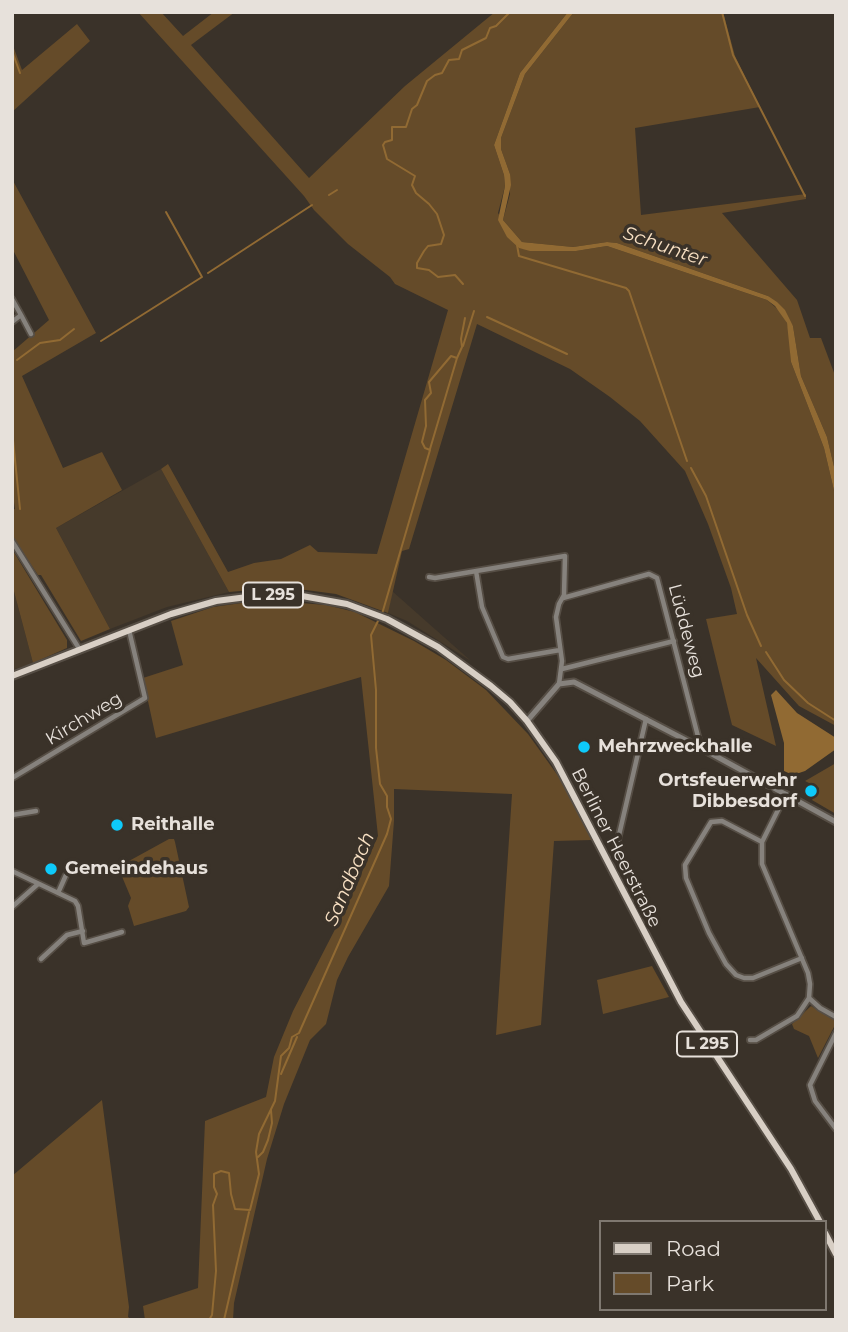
<!DOCTYPE html>
<html>
<head>
<meta charset="utf-8">
<style>
	body { margin:0 }
	#map { position:relative; width:848px; height:1332px; overflow:hidden; background:#3a3229; font-family:Montserrat,sans-serif }
	canvas { display:block }
	.frame { position:absolute; inset:0; border:14px solid #e7e1db; pointer-events:none }
	.legend { position:absolute; left:599px; top:1220px; width:228px; height:91px; box-sizing:border-box; background:#3a3229; border:2px solid #7f7870; margin:0; padding:9px 12px; list-style:none; font-size:21px; color:#e7e1db }
	.legend li { display:flex; align-items:center; gap:14px; height:35px }
	.legend b { width:35px; border:2px solid #7f7870 }
</style>
</head>
<body>
<div id="map">
<canvas width="848" height="1332"></canvas>
<div class="frame"></div>
<ul class="legend">
<li><b style="height:9px;background:#d8cfc5"></b>Road</li>
<li><b style="height:19px;background:#654b29"></b>Park</li>
</ul>
</div>
<script>
const g = document.querySelector('canvas').getContext('2d');
g.lineJoin = 'round';
function paint(path, color) {
  g.fillStyle = color;
  g.fill(path, 'evenodd');
}
function toPath(rows) {
  const path = new Path2D();
  for (const r of rows) {
    path.moveTo(r[0], r[1]);
    for (let i = 2; i < r.length; i += 2) path.lineTo(r[i], r[i + 1]);
  }
  return path;
}
function trace(path, color, width, dash) {
  g.strokeStyle = color;
  g.lineWidth = width;
  g.lineCap = dash ? 'butt' : 'round';
  g.setLineDash(dash || []);
  g.stroke(path);
}
function drawText(font, color, halo, rows, align = 'center') {
  g.font = font + ' Montserrat,sans-serif';
  g.lineWidth = 7;
  g.setLineDash([]);
  g.textBaseline = 'middle';
  g.strokeStyle = halo;
  g.fillStyle = color;
  for (const [text, x, y, turn = 0] of rows) {
    g.save();
    g.translate(x, y);
    g.rotate((+turn || 0) * Math.PI / 180);
    g.textAlign = isNaN(turn) ? turn : align;
    if (halo) g.strokeText(text, 0, 0);
    g.fillText(text, 0, 0);
    g.restore();
  }
}
paint(toPath([
	[161,469,229,592,167,607,110,629,56,528],
	[12,584,33,663,12,670],
	[392,591,471,661,407,621,388,613]
]), '#463a2b');
paint(toPath([
	[138,12,161,12,183,36,214,12,235,12,191,45,309,178,405,86,495,12,568,12,520,73,494,145,504,175,505,186,498,213,519,248,576,251,607,246,767,300,781,312,787,323,790,335,791,362,824,448,836,499,836,726,799,706,756,658,776,746,732,725,706,619,737,614,731,588,708,524,685,471,640,421,610,397,570,369,477,324,409,549,402,551,388,613,336,594,306,590,262,589,229,592,161,469,168,464,228,572,254,563,281,559,310,545,318,552,377,554,448,310,395,284,390,277,348,244,314,210,304,196],
	[574,12,723,12,735,56,760,107,635,128,641,215,806,194,806,199,722,213,797,300,810,338,821,338,836,378,836,475,827,437,801,376,793,326,768,296,617,243,607,242,573,247,522,242,503,220,510,194,510,174,501,149,501,138,525,74],
	[77,24,90,41,12,112,12,43,22,70],
	[12,179,96,333,22,376,63,468,102,452,122,490,56,528,110,629,81,641,41,575,38,575,12,536,12,510,15,509,12,489,12,352,49,320,12,248],
	[12,549,67,640,67,648,33,663,12,584],
	[263,600,326,605,355,612,414,641,446,660,486,690,528,734,561,780,592,840,554,841,541,1025,496,1035,512,794,394,789,394,821,389,886,348,957,337,980,326,1024,310,1040,284,1104,267,1159,234,1303,233,1320,145,1320,143,1306,198,1288,205,1121,266,1097,274,1057,293,1011,346,908,378,836,361,677,156,738,143,678,183,665,171,621,213,607],
	[836,763,836,814,812,800,819,788,805,781],
	[169,839,174,839,175,842,189,907,186,911,134,926,128,906,131,898,118,867],
	[652,966,669,997,603,1014,597,980],
	[811,1006,833,1019,836,1023,818,1058,809,1036,794,1029,792,1024],
	[102,1100,129,1307,128,1317,132,1320,12,1320,12,1176]
]), '#654b29');
paint(toPath([
	[568,12,574,12,525,74,501,138,501,149,510,174,511,185,503,220,522,242,573,247,607,242,617,243,768,296,777,302,785,310,793,326,801,376,827,437,836,475,836,499,824,448,791,362,787,323,775,306,767,300,607,246,576,251,530,251,519,248,507,237,498,220,505,186,504,175,494,145,520,73],
	[776,690,797,713,836,738,836,749,805,771,793,775,784,771,784,743,771,695]
]), '#916a33');
trace(toPath([
	[722,12,733,55,805,196],
	[12,51,20,73],
	[329,195,337,190],
	[517,245,519,256,626,288,629,291,687,461],
	[208,273,312,205],
	[463,284,455,275,438,277,429,270,417,268,417,263,424,251,428,246,441,244,444,235,437,214,429,204,416,193,412,185,415,176,387,159,383,145,385,142,392,140,392,127,406,127,412,109,417,105,427,81,435,75,442,73,449,60,459,59,462,50,486,38,490,28,496,26,510,12],
	[487,317,567,354],
	[101,341,202,277,166,212],
	[463,346,474,311],
	[17,360,40,343,60,340,74,329],
	[12,430,20,509],
	[430,449,457,358],
	[691,468,706,496,747,615,761,646],
	[382,614,430,450,425,448,422,442,426,426,425,400,431,393,429,382,451,356,457,358,462,347,461,339,465,318],
	[766,652,784,680,808,703,836,721],
	[281,1074,297,1037],
	[258,1157,263,1152,268,1140,272,1123,271,1110],
	[209,1320,212,1315,216,1271,213,1205,217,1194,214,1187,214,1174,221,1171,229,1173,231,1194,235,1209,250,1210,259,1174,256,1152,259,1134,275,1101,281,1056,289,1048,292,1037,299,1033,387,834,391,819,387,807,387,796,380,784,376,748,376,690,371,635,379,619],
	[224,1320,249,1212]
]), '#916a33', 2);
const minor = toPath([
	[12,299,21,315,12,322],
	[21,315,31,334],
	[12,541,80,650],
	[476,571,482,607,503,657,508,659,560,650],
	[429,577,435,578,565,556,564,595,559,604,556,617,562,661,559,684],
	[563,598,649,574,657,578,701,748],
	[562,669,674,641],
	[12,778,145,698,129,630],
	[786,794,762,842,762,864,808,973,810,984,809,998,820,1008,836,1017],
	[12,815,36,811],
	[762,842,722,821,711,822,685,865,686,878,709,933,726,964,736,975,744,978,753,978,802,958],
	[616,848,646,719],
	[12,871,75,901,78,906,84,943,122,932],
	[58,893,66,875],
	[12,907,38,884],
	[41,959,67,935,83,931],
	[836,1033,810,1085,815,1101,836,1129],
	[750,1040,756,1040,797,1016,809,998]
]);
const tertiary = toPath([
	[527,721,559,684,574,682,701,748,836,822]
]);
const primary = toPath([
	[12,676,171,614,216,601,263,595,302,596,347,604,387,619,438,647,491,686,510,702,527,721,556,762,681,1002,791,1169,820,1222],
	[825,1233,836,1254]
]);
trace(minor, '#564e45', 8);
trace(tertiary, '#564e45', 9);
trace(primary, '#564e45', 10);
trace(minor, '#86827d', 4.5);
trace(tertiary, '#86827d', 5);
trace(primary, '#d8cfc5', 6);
for (const [x, y, r, color] of [
	[584,747,7,"#0ecafa"],
	[811,791,7,"#0ecafa"],
	[117,825,7,"#0ecafa"],
	[51,869,7,"#0ecafa"]
]) {
  const dot = new Path2D();
  dot.arc(x, y, r, 0, 2 * Math.PI);
  g.fillStyle = color;
  g.fill(dot);
  trace(dot, '#3a3229', 2.5);
}
for (const [x, y, w] of [
	[273,595,60],
	[707,1044,60]
]) {
  const box = new Path2D();
  box.roundRect(x - w / 2, y - 12.5, w, 25, 5);
  g.fillStyle = '#3a3229';
  g.fill(box);
  trace(box, '#e7e1db', 2);
}
drawText('bold 16px', '#e7e1db', null, [
	["L 295",273,595],
	["L 295",707,1044]
]);
drawText('18px', '#e7e1db', '#3a3229', [
	["Lüddeweg",686,631,75],
	["Kirchweg",84,719,-31],
	["Berliner Heerstraße",616,848,63]
]);
drawText('bold 18px', '#e7e1db', '#3a3229', [
	["Mehrzweckhalle",598,747],
	["Ortsfeuerwehr",797,781,"right"],
	["Dibbesdorf",797,802,"right"],
	["Reithalle",131,825],
	["Gemeindehaus",65,869]
], 'left');
drawText('italic 19px', '#f8e0c3', '#3a3229', [
	["Schunter",665,247,19],
	["Sandbach",350,879,-67]
]);
</script>
</body>
</html>
